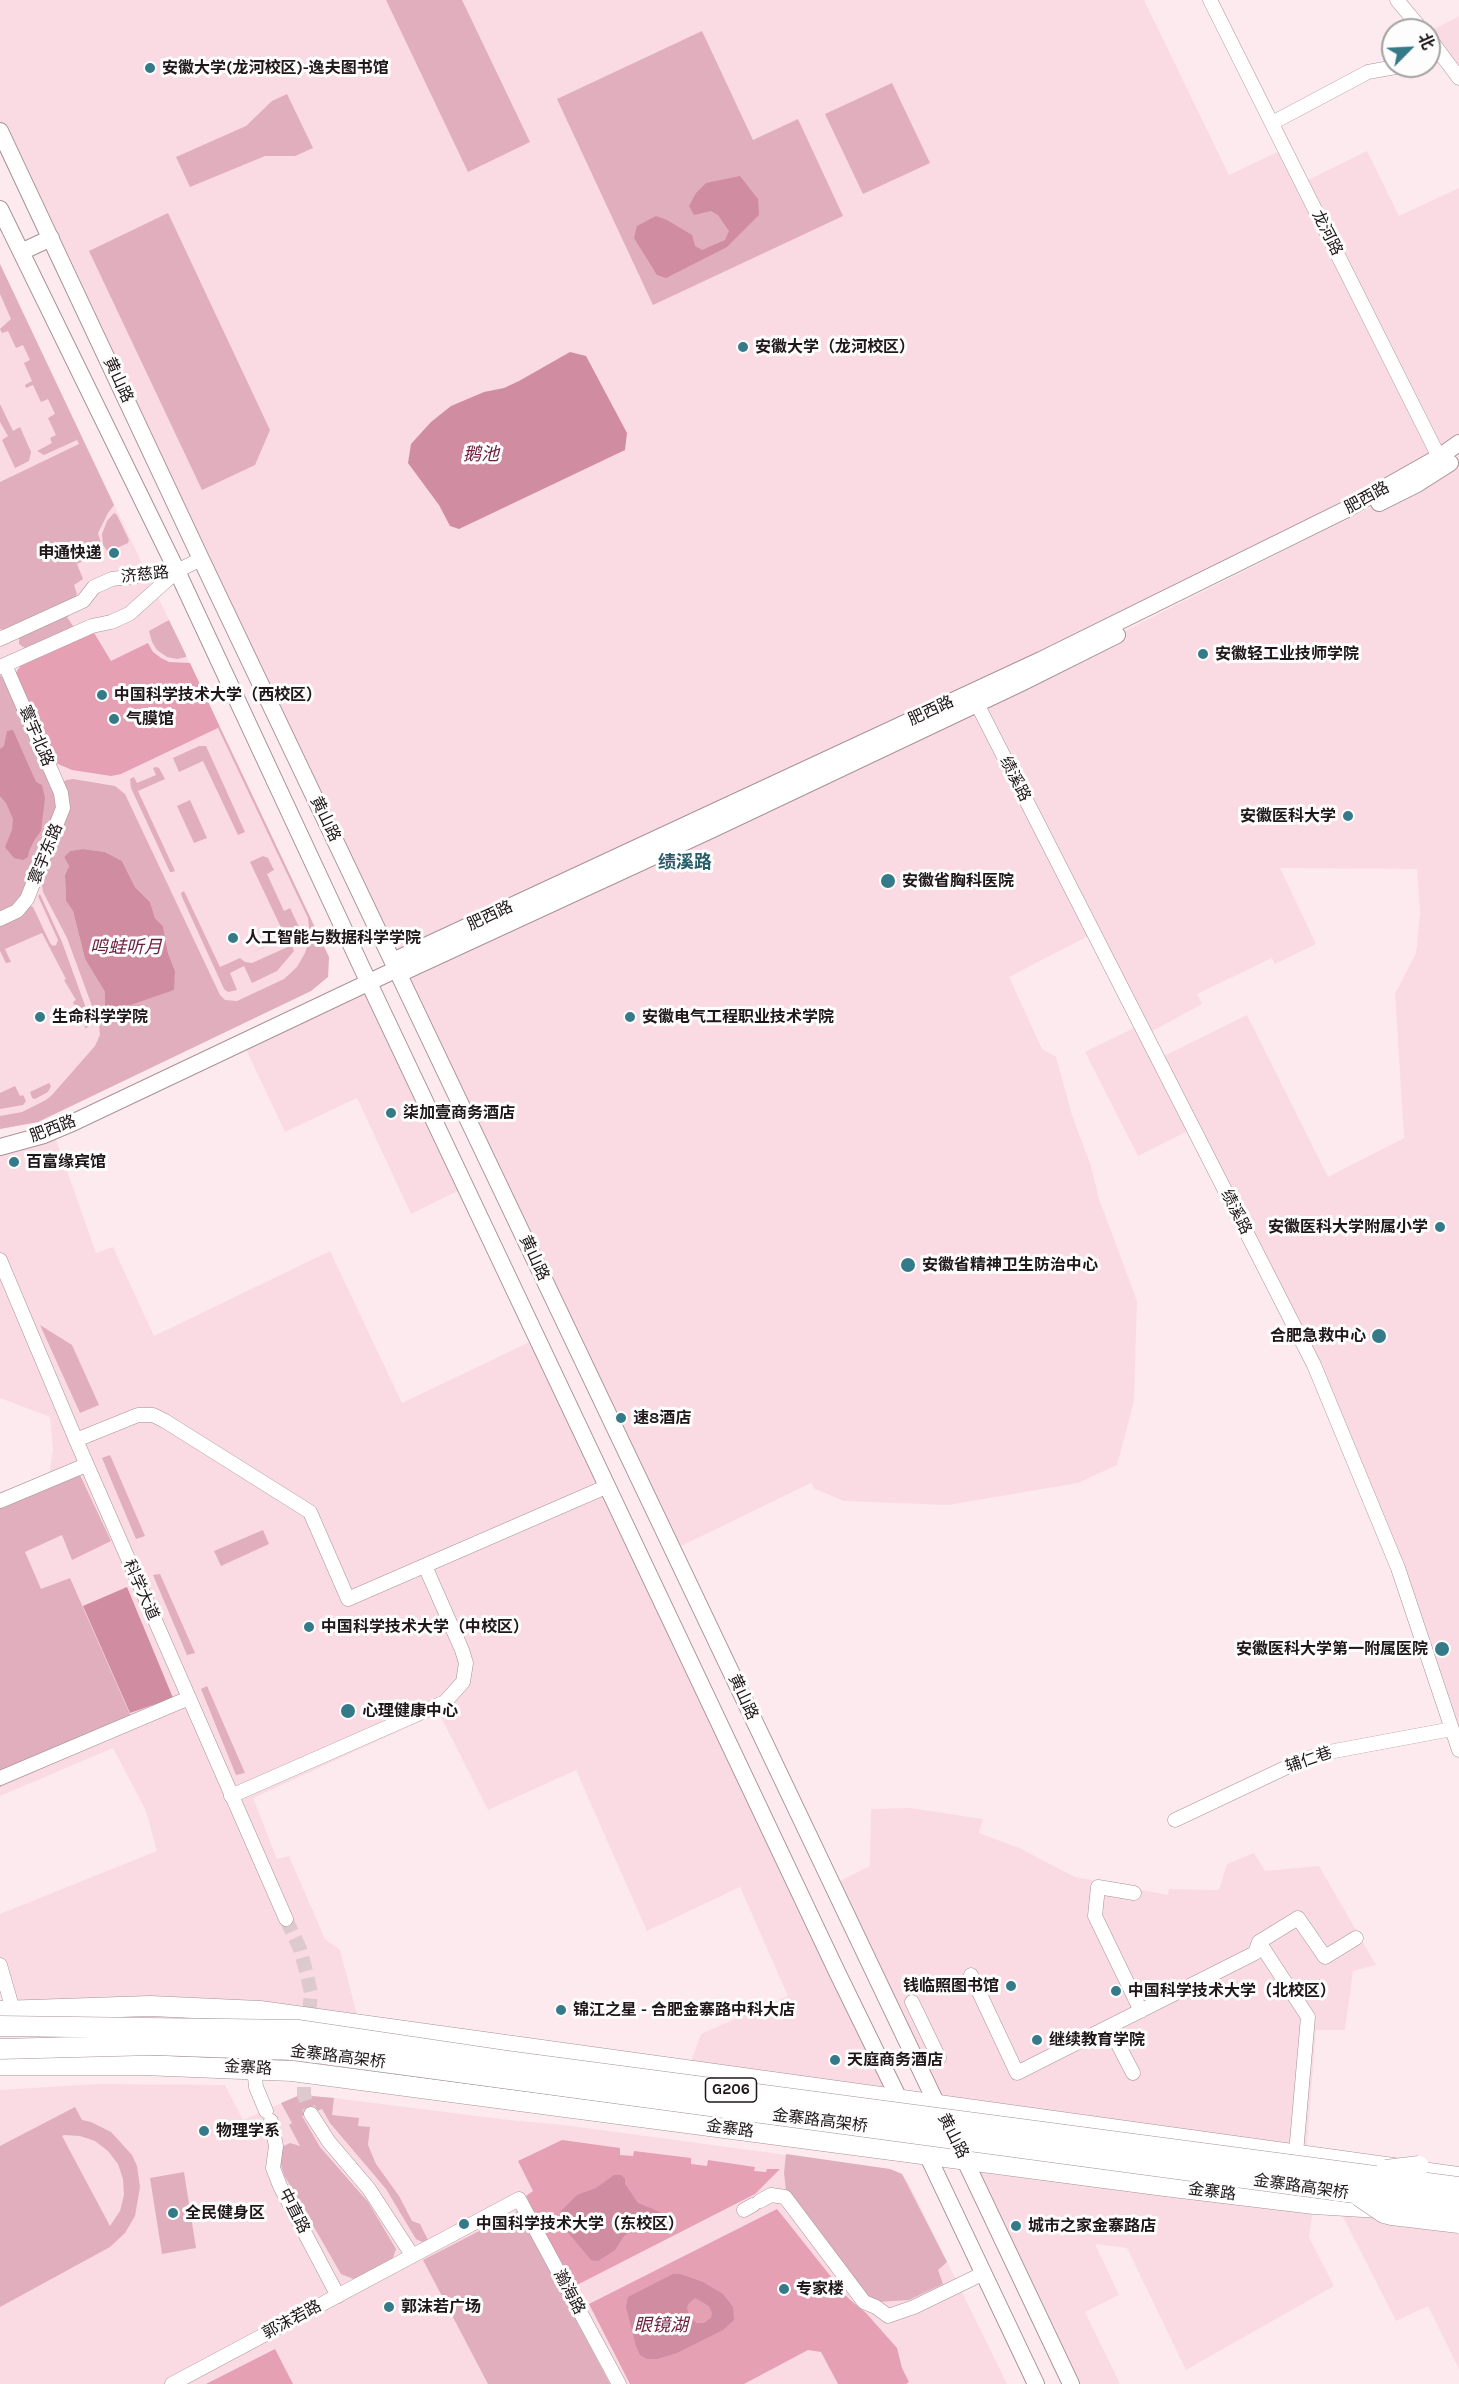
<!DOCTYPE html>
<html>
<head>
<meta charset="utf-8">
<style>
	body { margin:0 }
	#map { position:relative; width:1459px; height:2384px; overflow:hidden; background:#fdeaef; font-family:Karla,"Noto Sans SC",sans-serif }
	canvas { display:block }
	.north { position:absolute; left:1381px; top:18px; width:60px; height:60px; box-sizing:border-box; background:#fdfdfd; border:2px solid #a4a1a2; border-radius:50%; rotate:66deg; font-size:16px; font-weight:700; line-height:24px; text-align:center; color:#1f1719 }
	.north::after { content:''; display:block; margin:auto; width:21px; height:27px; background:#357a88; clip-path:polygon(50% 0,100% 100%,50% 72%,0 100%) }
</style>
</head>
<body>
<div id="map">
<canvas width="1459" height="2384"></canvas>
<div class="north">北</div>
</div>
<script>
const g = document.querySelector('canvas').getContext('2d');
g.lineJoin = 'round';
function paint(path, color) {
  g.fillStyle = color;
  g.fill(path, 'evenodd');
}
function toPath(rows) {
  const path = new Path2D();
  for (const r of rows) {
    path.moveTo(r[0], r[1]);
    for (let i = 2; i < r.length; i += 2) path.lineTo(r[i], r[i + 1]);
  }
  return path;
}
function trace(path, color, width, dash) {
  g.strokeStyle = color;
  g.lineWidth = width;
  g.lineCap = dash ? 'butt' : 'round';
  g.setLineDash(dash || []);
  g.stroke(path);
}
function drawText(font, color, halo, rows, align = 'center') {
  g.font = font + ' Karla,"Noto Sans SC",sans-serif';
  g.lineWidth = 6;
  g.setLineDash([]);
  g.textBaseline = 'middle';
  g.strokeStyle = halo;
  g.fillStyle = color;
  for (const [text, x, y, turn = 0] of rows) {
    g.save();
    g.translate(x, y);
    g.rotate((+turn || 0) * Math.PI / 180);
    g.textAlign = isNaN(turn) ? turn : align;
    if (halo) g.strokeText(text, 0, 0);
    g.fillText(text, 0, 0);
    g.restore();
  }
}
paint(toPath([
	[0,0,1144,0,1229,175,1284,149,1302,183,1367,151,1399,216,1459,188,1459,443,1347,509,393,961,0,131],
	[1459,16,1459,78,1429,32],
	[0,264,329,957,328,977,311,991,38,1122,0,1129],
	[1459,456,1459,1750,1398,1568,1314,1365,1194,1128,1138,1156,1085,1052,1142,1024,1094,933,1009,977,1042,1049,1056,1057,1072,1115,1091,1166,1099,1199,1137,1301,1134,1401,1117,1465,1078,1483,948,1505,844,1501,815,1489,811,1483,673,1550,399,974,1023,682,1417,484],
	[1280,868,1417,869,1420,913,1416,953,1395,994,1404,1138,1328,1177,1247,1015,1160,1058,1147,1034,1202,1004,1197,994,1272,958,1275,964,1316,944],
	[368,981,466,1187,411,1214,357,1098,285,1132,242,1041],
	[53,1131,96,1253,113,1247,154,1336,330,1251,402,1403,538,1338,899,2100,688,2070,701,2034,788,1996,740,1887,647,1931,576,1770,488,1810,439,1713,253,1798,277,1859,289,1856,325,1939,340,1950,360,2026,299,2016,13,2010,0,1965,0,1914,157,1851,146,1811,113,1748,0,1796,0,1492,49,1475,53,1450,50,1417,0,1398,0,1147],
	[910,1808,983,1819,979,1833,1019,1848,1075,1877,1168,1895,1169,1889,1219,1890,1227,1864,1254,1853,1265,1871,1319,1866,1376,1965,1353,1971,1345,2030,1316,2030,1306,2155,937,2105,832,1885,870,1866,871,1809],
	[97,2084,225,2085,243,2120,300,2095,334,2098,509,2120,564,2125,890,2169,902,2174,910,2186,1007,2384,0,2384,0,2090],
	[964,2158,1314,2204,1309,2237,1334,2286,1186,2370,1127,2248,1095,2244,1119,2295,1085,2312,1120,2384,1071,2384],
	[1337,2205,1459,2216,1459,2369,1428,2306,1396,2321]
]), '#fadbe3');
paint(toPath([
	[386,0,462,0,530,142,468,172],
	[702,31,753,140,798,119,843,216,653,305,557,99],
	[892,83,930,163,863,194,825,114],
	[287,94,313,148,295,156,265,156,190,187,176,157,246,126,272,101],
	[168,213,270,430,255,465,202,490,89,251],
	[0,264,114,505,108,513,98,533,103,551,77,564,83,579,74,585,77,594,73,601,3,630,0,629,0,482,79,444,77,440,44,455,37,451,52,443,50,438,56,435,48,418,55,414,48,399,41,402,33,385,26,388,25,385,32,381,24,363,30,360,23,345,16,348,8,331,2,333,0,329,11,319,0,294],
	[0,404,13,431,20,427,31,452,29,461,15,468,2,440,8,436,0,422],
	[114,513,117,515,129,540,128,543,108,552,103,545,102,534,107,521],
	[67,612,69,616,67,617,75,629,26,649,19,644,19,636],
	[169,620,186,655,186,657,177,659,167,657,157,650,152,642,149,631],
	[0,675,5,680,56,792,58,811,19,902,0,914],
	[220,727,329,957,328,977,311,991,38,1122,0,1129,0,1116,22,1112,46,1100,52,1095,95,1046,100,1035,99,1025,67,938,43,892,41,879,62,784,66,780,73,779,115,786,125,794,220,995,225,1000,237,1001,284,979,297,967,305,953,310,938,308,918,218,728],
	[83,849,105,852,122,861,135,887,150,902,155,918,163,926,168,953,175,971,173,990,105,1014,105,992,85,959,73,911,66,901,65,875,69,866,64,857,70,851],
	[199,746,206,746,245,832,238,835,203,761,179,772,173,758],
	[156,767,159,768,165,779,138,791,175,871,172,872,170,872,131,788,130,779,134,777,137,783,156,775,153,768],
	[190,800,207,838,194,843,177,806],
	[263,856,268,858,274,870,267,874,284,911,290,908,299,927,297,932,253,952,285,936,250,862],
	[184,891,220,967,240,958,245,962,252,963,292,945,294,951,277,971,252,983,244,966,230,973,237,990,228,992,224,989,182,897,181,893],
	[40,894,62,942,91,1022,86,1029,73,1002,76,1000,64,980,66,979,42,933,5,949,11,962,6,963,0,951,0,924,29,905,33,907,50,943,53,946,56,945,58,940,38,896],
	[49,1083,51,1086,48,1092,35,1099,32,1098,30,1092],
	[15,1086,20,1096,23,1095,26,1101,23,1105,0,1109,0,1093],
	[40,1325,72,1345,99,1405,80,1413],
	[110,1455,145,1536,136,1539,102,1458],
	[79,1473,111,1541,72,1560,62,1535,25,1552,41,1589,70,1578,136,1728,0,1787,0,1502],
	[263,1530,269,1544,221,1566,214,1551],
	[160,1574,195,1653,187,1655,153,1575],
	[207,1686,245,1773,236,1775,201,1689],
	[300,2095,334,2098,332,2115,359,2118,358,2126,370,2127,368,2145,376,2164,399,2196,412,2221,420,2224,428,2240,422,2242,416,2239,386,2189,330,2123,322,2109,302,2116,320,2147,368,2202,396,2249,393,2258,388,2262,356,2280,341,2274,284,2175,279,2158,282,2147,290,2143,300,2146,289,2125,292,2123,281,2103],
	[75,2107,82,2120,91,2122,111,2132,132,2155,137,2166,140,2187,135,2216,125,2233,110,2247,0,2307,0,2146],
	[64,2135,80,2136,95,2141,108,2151,118,2164,123,2179,124,2195,120,2211,110,2226,62,2136],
	[786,2154,890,2169,902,2174,947,2262,938,2270,943,2284,909,2300,878,2302,868,2298,790,2197,786,2190,784,2173],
	[184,2172,196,2248,162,2254,150,2178],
	[518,2211,610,2384,488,2384,423,2260]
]), '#e0aebc');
paint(toPath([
	[93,631,111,661,148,643,153,652,161,658,169,662,190,663,220,727,121,774,111,776,72,770,51,761,15,674,23,662],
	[562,2140,620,2148,620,2155,633,2156,634,2151,691,2158,691,2164,707,2166,708,2160,755,2167,754,2171,766,2172,767,2169,780,2169,755,2194,573,2287,526,2196,533,2191,518,2161],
	[777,2209,848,2298,866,2313,897,2348,902,2368,909,2382,906,2384,838,2384,821,2352,808,2350,744,2384,630,2384,589,2304],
	[275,2349,293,2384,206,2384]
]), '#e6a0b4');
paint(toPath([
	[740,176,758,199,759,215,727,247,666,278,657,275,634,238,637,226,656,216,667,220,692,235,695,246,702,250,718,243,725,240,729,231,718,215,711,211,694,215,689,206,696,193,706,183],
	[570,352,586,356,627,433,625,450,459,529,450,526,439,505,408,463,411,444,431,422,451,406,484,392,504,388,519,381],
	[13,730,36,782,42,785,45,798,41,831,35,839,29,851,28,857,23,860,14,858,5,847,12,830,13,819,6,803,0,796,0,749,4,746,7,731],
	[83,849,105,852,122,861,135,887,150,902,155,918,163,926,168,953,175,971,174,990,105,1014,105,992,85,959,73,911,66,901,65,875,69,866,64,857,70,851],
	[127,1587,173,1698,130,1713,83,1606],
	[614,2175,621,2175,625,2179,625,2184,638,2203,660,2212,659,2218,643,2229,634,2229,624,2236,615,2250,598,2261,591,2260,565,2229,560,2212,577,2195,596,2188],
	[673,2274,680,2274,703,2282,723,2294,733,2307,734,2320,723,2330,677,2353,657,2359,647,2359,640,2355,636,2346,626,2307,628,2297],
	[695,2298,709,2306,712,2313,711,2318,704,2323,697,2323,689,2316,687,2307,689,2303]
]), '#d08ca0');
trace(toPath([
	[286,1919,300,1949,307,1975,311,1993,308,2026],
	[304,2066,304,2095,311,2114]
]), '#dccacf', 14, [14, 7]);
const minor = toPath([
	[1210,0,1443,465],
	[1397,0,1422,30],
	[1429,38,1459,78],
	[1272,123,1368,72,1401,66],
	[0,639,83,601,94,587,112,579,177,571],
	[0,667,92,626,111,622,129,614,177,571,201,559],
	[972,694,1314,1365,1398,1568,1459,1750],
	[0,919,17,911,27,899,63,808,61,793,5,665],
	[0,1260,76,1440,286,1919],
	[76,1440,138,1415,153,1415,165,1421,310,1512,348,1599,608,1486],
	[0,1501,86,1465],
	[0,1778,189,1698],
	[231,1796,445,1702,463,1682,466,1663,462,1650,425,1566],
	[1175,1820,1302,1760,1329,1752,1452,1729],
	[1134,1893,1098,1887,1095,1916,1141,2011],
	[1259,1942,1308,2017,1296,2153],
	[0,1965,13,2010],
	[971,1975,1017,2073,1255,1953,1259,1942,1298,1918,1325,1957,1356,1938],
	[912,2002,939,2058],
	[1109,2027,1133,2073],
	[257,2040,254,2068,256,2087,266,2111],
	[311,2114,329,2142,369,2189,412,2255],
	[271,2121,276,2146,273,2168,280,2186,338,2296],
	[760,2201,771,2195,785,2197,864,2302,876,2307,888,2316,914,2307,984,2273],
	[744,2210,753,2205],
	[172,2384,519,2199,619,2384]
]);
const major = toPath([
	[0,131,201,559,941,2113],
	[0,209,177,571,368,981,838,1974,903,2107],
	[21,252,51,238],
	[1379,503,1417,484,1450,463],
	[393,961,1041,660,1347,509,1439,457,1459,443],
	[399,974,713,829,1023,682,1117,635],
	[0,1147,44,1135,70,1124,397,969],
	[923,2146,1036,2384],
	[961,2152,1071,2384]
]);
const highway = toPath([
	[0,2011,150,2006,260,2011,1459,2177],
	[0,2065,143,2065,292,2071,1165,2186,1314,2204,1380,2208]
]);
trace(minor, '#a79298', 15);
trace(major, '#a79298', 18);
trace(highway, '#a79298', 21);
trace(minor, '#fff', 14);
trace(major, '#fff', 16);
trace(highway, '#fff', 20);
const highwayBridge = toPath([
	[0,2026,298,2030,507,2061,1459,2187],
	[0,2049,154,2045,295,2050,1459,2207],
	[1386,2170,1419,2166],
	[1359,2196,1384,2213,1392,2215,1459,2223]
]);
trace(highwayBridge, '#a79298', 21, []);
trace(highwayBridge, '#fff', 20);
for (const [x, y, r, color] of [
	[150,68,6,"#357a88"],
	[743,347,6,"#357a88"],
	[114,553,6,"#357a88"],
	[1203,654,6,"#357a88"],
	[102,695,6,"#357a88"],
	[114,719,6,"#357a88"],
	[1348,816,6,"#357a88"],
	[888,881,8,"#357a88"],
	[233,938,6,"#357a88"],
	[40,1017,6,"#357a88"],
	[630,1017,6,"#357a88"],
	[391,1113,6,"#357a88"],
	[14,1162,6,"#357a88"],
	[1440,1227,6,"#357a88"],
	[908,1265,8,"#357a88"],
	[1379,1336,8,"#357a88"],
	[621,1418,6,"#357a88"],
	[309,1627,6,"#357a88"],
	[1442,1649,8,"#357a88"],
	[348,1711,8,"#357a88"],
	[1011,1986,6,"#357a88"],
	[1116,1991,6,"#357a88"],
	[561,2010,6,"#357a88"],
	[1037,2040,6,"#357a88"],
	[835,2060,6,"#357a88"],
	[204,2131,6,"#357a88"],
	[173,2213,6,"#357a88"],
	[464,2224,6,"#357a88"],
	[1016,2226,6,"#357a88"],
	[784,2289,6,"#357a88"],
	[389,2307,6,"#357a88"]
]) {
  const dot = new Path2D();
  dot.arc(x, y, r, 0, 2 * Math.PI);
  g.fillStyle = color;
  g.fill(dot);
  trace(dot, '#fdfdfd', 2);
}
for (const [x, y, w] of [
	[731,2090,51]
]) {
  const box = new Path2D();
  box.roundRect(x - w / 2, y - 12, w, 24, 4.5);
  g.fillStyle = '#fdfdfd';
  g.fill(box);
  trace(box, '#1f1719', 1.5);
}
drawText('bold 15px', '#1f1719', null, [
	["G206",731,2090]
]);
drawText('bold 16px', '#1f1719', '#fdfdfd', [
	["安徽大学(龙河校区)-逸夫图书馆",162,68],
	["安徽大学（龙河校区）",755,347],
	["申通快递",102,553,"right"],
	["安徽轻工业技师学院",1215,654],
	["中国科学技术大学（西校区）",114,695],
	["气膜馆",126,719],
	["安徽医科大学",1336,816,"right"],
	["安徽省胸科医院",902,881],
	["人工智能与数据科学学院",245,938],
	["生命科学学院",52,1017],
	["安徽电气工程职业技术学院",642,1017],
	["柒加壹商务酒店",403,1113],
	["百富缘宾馆",26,1162],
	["安徽医科大学附属小学",1428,1227,"right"],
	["安徽省精神卫生防治中心",922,1265],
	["合肥急救中心",1366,1336,"right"],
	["速8酒店",633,1418],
	["中国科学技术大学（中校区）",321,1627],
	["安徽医科大学第一附属医院",1428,1649,"right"],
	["心理健康中心",362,1711],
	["钱临照图书馆",999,1986,"right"],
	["中国科学技术大学（北校区）",1128,1991],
	["锦江之星 - 合肥金寨路中科大店",573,2010],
	["继续教育学院",1049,2040],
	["天庭商务酒店",847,2060],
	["物理学系",216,2131],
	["全民健身区",185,2213],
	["中国科学技术大学（东校区）",476,2224],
	["城市之家金寨路店",1028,2226],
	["专家楼",796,2289],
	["郭沫若广场",401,2307]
], 'left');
drawText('16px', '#1f1719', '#fdfdfd', [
	["龙河路",1327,233,63],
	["黄山路",118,380,65],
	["肥西路",1367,498,-29],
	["济慈路",145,575,-6],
	["肥西路",931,711,-25],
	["寰宇北路",36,736,67],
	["绩溪路",1015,779,63],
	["黄山路",325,819,64],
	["寰宇东路",46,854,-68],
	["肥西路",490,916,-25],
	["肥西路",53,1129,-21],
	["绩溪路",1236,1212,63],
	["黄山路",534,1258,65],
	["科学大道",141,1590,66],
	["黄山路",743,1697,65],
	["辅仁巷",1309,1760,-19],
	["金寨路高架桥",338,2057,7],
	["金寨路",248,2068,3],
	["金寨路高架桥",820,2121,7],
	["金寨路",730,2129,8],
	["黄山路",953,2136,63],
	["金寨路高架桥",1301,2187,8],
	["金寨路",1212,2192,7],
	["中直路",294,2211,63],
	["瀚海路",569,2292,62],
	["郭沫若路",292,2320,-28]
]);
drawText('italic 18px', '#6c1c3c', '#fdfdfd', [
	["鹅池",481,455],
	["鸣蛙听月",126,948],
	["眼镜湖",661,2326]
]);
drawText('bold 18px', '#275e69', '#fdfdfd', [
	["绩溪路",685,863]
]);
</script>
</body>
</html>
